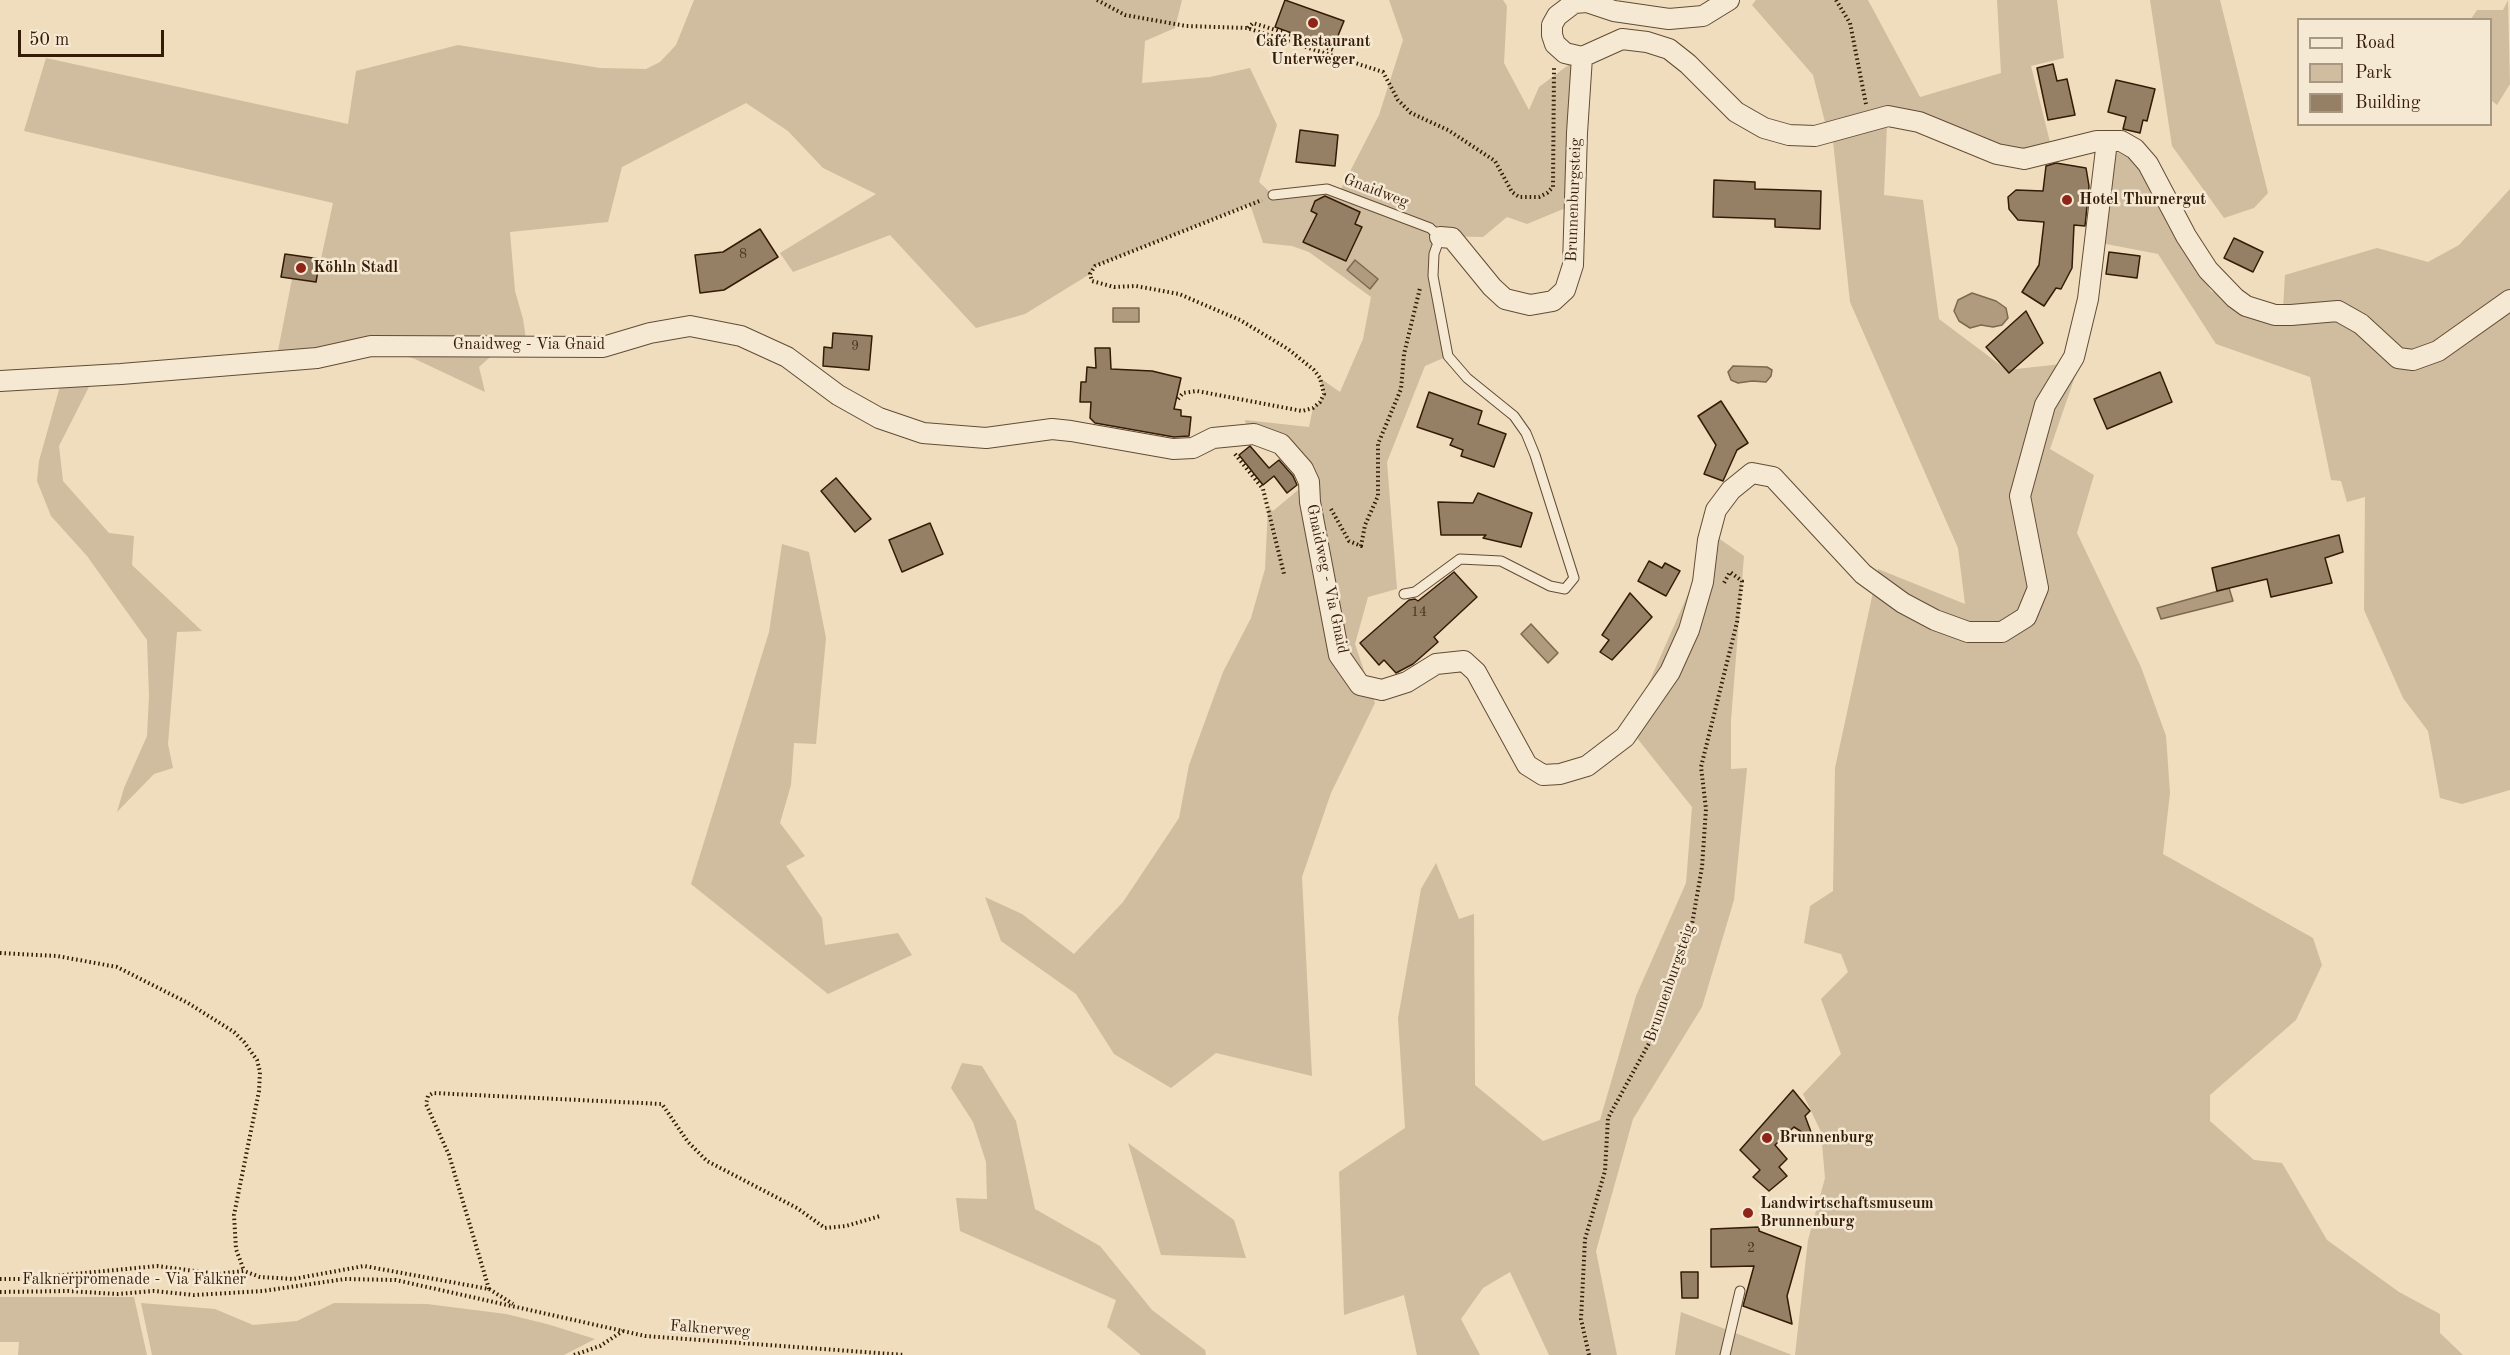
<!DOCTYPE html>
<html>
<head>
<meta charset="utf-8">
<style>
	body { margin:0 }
	#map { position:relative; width:2510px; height:1355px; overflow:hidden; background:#f0ddbd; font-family:"Old Standard TT",serif }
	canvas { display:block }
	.legend { position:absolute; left:2297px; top:18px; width:195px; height:108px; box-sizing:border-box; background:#f5e9d4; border:2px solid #a89782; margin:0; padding:8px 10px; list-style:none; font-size:18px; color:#341b06 }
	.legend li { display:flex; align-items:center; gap:12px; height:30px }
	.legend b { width:30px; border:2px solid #a89782 }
	.scale { position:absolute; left:18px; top:30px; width:146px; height:27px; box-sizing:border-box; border:3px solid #341b06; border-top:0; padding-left:8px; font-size:18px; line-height:21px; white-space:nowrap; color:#341b06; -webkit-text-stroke:4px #f5e9d4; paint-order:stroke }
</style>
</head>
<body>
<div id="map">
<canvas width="2510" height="1355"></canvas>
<ul class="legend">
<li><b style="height:8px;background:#f5e9d4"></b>Road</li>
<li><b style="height:16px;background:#d0bc9e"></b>Park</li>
<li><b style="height:16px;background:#968065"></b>Building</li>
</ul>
<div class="scale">50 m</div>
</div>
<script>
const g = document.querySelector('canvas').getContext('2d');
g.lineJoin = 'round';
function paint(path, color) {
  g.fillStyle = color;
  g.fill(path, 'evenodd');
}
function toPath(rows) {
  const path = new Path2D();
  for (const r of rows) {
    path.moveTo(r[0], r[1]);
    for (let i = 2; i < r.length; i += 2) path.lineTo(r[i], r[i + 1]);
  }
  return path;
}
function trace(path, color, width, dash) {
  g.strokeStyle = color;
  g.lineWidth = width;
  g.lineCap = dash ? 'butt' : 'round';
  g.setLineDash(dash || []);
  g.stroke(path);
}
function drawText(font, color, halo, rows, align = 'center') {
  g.font = font + ' "Old Standard TT",serif';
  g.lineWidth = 5;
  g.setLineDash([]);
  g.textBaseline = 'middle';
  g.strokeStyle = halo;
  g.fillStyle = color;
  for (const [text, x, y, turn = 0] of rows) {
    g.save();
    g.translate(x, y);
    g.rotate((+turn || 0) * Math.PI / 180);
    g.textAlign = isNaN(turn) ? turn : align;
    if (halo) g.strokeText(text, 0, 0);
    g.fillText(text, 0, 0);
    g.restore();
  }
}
paint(toPath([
	[694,0,1182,0,1175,28,1145,41,1142,83,1210,77,1250,68,1277,125,1259,182,1273,195,1327,189,1430,228,1440,237,1434,254,1448,356,1425,366,1387,462,1397,589,1368,597,1355,644,1375,703,1331,793,1302,877,1312,1076,1216,1053,1171,1088,1114,1054,1076,994,1001,941,985,897,1022,914,1074,954,1123,902,1179,818,1189,765,1223,672,1251,618,1265,569,1268,507,1273,511,1304,485,1303,468,1248,434,1245,420,1309,427,1313,408,1320,402,1324,394,1320,378,1340,392,1363,339,1371,297,1309,252,1292,246,1263,243,1250,204,1095,266,1090,274,1025,314,976,328,890,235,793,272,780,253,876,194,823,168,788,131,746,103,622,167,608,222,510,232,515,291,523,319,527,345,514,346,489,358,479,367,485,392,415,359,371,346,276,361,292,279,316,282,333,203,24,131,46,58,348,124,356,71,458,45,600,68,646,69,660,62,676,45],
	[1389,0,1503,0,1507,6,1504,63,1529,110,1539,87,1571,63,1568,207,1527,224,1507,217,1483,237,1440,236,1431,227,1341,189,1379,115,1403,40],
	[1756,0,1868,0,1920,97,2001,73,1997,0,2057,0,2064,58,2031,66,2051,146,2013,152,1886,107,1825,122,1813,75,1752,5],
	[2150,0,2220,0,2268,193,2254,208,2224,218,2172,146],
	[2508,0,2510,84,2497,105,2491,100,2490,20,2471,19,2477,10,2503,10],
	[1887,124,1884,195,1923,200,1939,319,2007,370,2080,362,2050,449,2094,475,2077,533,2141,667,2166,736,2170,793,2163,854,2313,938,2322,965,2296,1020,2210,1095,2210,1121,2254,1160,2282,1163,2327,1240,2399,1292,2440,1314,2440,1333,2463,1355,1795,1355,1808,1240,1825,1178,1821,1132,1803,1094,1841,1054,1821,999,1848,972,1841,954,1804,943,1810,906,1833,891,1835,768,1878,569,1965,604,1958,548,1850,302,1833,141],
	[2112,150,2136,161,2211,291,2282,325,2285,275,2377,248,2428,262,2459,245,2510,189,2510,790,2462,804,2440,798,2428,731,2403,698,2364,610,2365,497,2347,502,2341,481,2331,480,2310,377,2216,344,2158,254,2101,243],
	[94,377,59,446,63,481,109,533,134,536,132,565,202,631,177,632,168,744,173,768,154,774,117,812,124,788,147,736,149,696,147,640,87,556,51,516,37,481,39,461,62,379],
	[1714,535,1744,556,1731,720,1731,769,1747,768,1734,900,1702,1007,1633,1119,1596,1251,1617,1355,1549,1355,1510,1272,1483,1288,1461,1319,1480,1355,1417,1355,1404,1295,1344,1315,1339,1172,1405,1128,1398,1018,1421,889,1436,863,1459,919,1474,914,1475,1085,1543,1141,1600,1120,1636,996,1686,883,1692,807,1629,728],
	[782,544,809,552,826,638,816,744,794,743,791,785,780,823,805,856,786,866,822,918,825,945,898,933,912,955,828,994,691,884,769,632],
	[962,1063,982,1066,1016,1121,1035,1209,1100,1246,1152,1310,1205,1350,1206,1355,1141,1355,1107,1327,1116,1300,960,1231,956,1198,987,1199,986,1162,973,1122,951,1088],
	[1128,1143,1234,1220,1246,1258,1161,1255],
	[0,1297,134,1297,147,1355,18,1355,19,1342,0,1342],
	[141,1303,215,1309,253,1325,297,1321,334,1303,427,1304,506,1314,547,1324,595,1339,564,1355,152,1355],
	[1681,1312,1792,1355,1675,1355]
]), '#d0bc9e');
const water = toPath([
	[1355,260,1378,279,1370,289,1347,270,1355,260],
	[1972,293,1996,301,2006,308,2008,318,2002,325,1993,327,1981,325,1970,328,1959,321,1954,311,1958,300,1972,293],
	[1113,308,1139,308,1139,322,1113,322,1113,308],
	[1733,366,1767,367,1772,370,1771,376,1766,382,1752,381,1738,383,1731,380,1728,372,1733,366],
	[2229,588,2233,601,2161,619,2157,608,2229,588],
	[1531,624,1558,653,1548,663,1521,634,1531,624]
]);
paint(water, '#b09b7f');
trace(water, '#7e684f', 1.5);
const building = toPath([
	[1285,0,1344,21,1333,48,1275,27,1285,0],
	[2053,64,2057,81,2067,79,2075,115,2048,120,2037,68,2053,64],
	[2116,80,2155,89,2147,121,2143,120,2140,133,2123,129,2126,117,2108,112,2116,80],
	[1300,130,1338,135,1335,166,1296,162,1300,130],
	[2056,163,2086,168,2089,186,2085,226,2074,225,2072,268,2061,289,2056,288,2044,306,2022,292,2039,265,2044,222,2018,220,2009,209,2008,197,2016,190,2043,191,2046,166,2056,163],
	[1714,180,1755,182,1755,189,1821,191,1820,229,1775,227,1775,219,1713,217,1714,180],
	[1325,196,1360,212,1355,224,1362,227,1346,261,1303,242,1317,214,1311,211,1315,201,1325,196],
	[760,229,778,257,724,290,700,293,695,255,723,252,760,229],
	[2234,238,2263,252,2253,272,2224,258,2234,238],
	[2109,252,2140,256,2137,278,2106,274,2109,252],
	[285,254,320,259,316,282,281,277,285,254],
	[2026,311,2043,343,2009,373,1986,347,2026,311],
	[833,333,872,336,869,370,823,366,824,347,832,348,833,333],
	[1095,348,1110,348,1111,369,1152,371,1181,378,1174,409,1181,410,1181,416,1191,417,1189,436,1174,437,1095,423,1090,418,1091,402,1080,402,1081,382,1086,382,1087,367,1096,368,1095,348],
	[2160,372,2172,402,2107,429,2094,399,2160,372],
	[1429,392,1482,411,1478,424,1506,434,1494,467,1461,456,1463,450,1450,445,1453,439,1417,427,1429,392],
	[1721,401,1748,443,1737,450,1723,481,1704,474,1716,445,1698,416,1721,401],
	[1250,446,1269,468,1279,460,1293,476,1297,485,1287,493,1274,476,1263,485,1239,455,1250,446],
	[836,478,871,519,855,532,821,491,836,478],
	[1478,493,1532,513,1521,547,1483,538,1486,535,1441,535,1438,502,1473,503,1478,493],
	[930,523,943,554,902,572,889,540,930,523],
	[2339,535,2343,552,2325,558,2332,583,2271,597,2267,579,2217,591,2212,568,2339,535],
	[1649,561,1662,568,1665,563,1680,571,1666,596,1638,581,1649,561],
	[1454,572,1477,597,1434,637,1438,642,1413,664,1396,673,1384,660,1379,665,1360,643,1409,600,1415,599,1418,601,1454,572],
	[1630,593,1652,617,1612,660,1600,652,1609,640,1602,635,1630,593],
	[1793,1090,1810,1111,1805,1116,1814,1140,1794,1127,1775,1145,1787,1159,1779,1167,1787,1176,1769,1191,1753,1177,1760,1170,1740,1150,1793,1090],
	[1759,1227,1759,1231,1801,1247,1787,1296,1792,1324,1743,1306,1754,1266,1711,1267,1711,1229,1759,1227],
	[1681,1272,1698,1272,1698,1298,1682,1298,1681,1272]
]);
paint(building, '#968065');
trace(building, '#341b06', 1.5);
const service = toPath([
	[1273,195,1327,189,1430,228,1440,237,1434,254,1433,276,1448,356,1467,378,1514,416,1526,433,1535,455,1574,578,1565,589,1550,586,1501,561,1460,559,1415,592,1404,594],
	[1725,1355,1740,1291]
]);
const minor = toPath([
	[1582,57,1622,39,1647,42,1669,49,1688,64,1736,112,1764,128,1789,135,1815,136,1888,116,1919,122,1997,154,2024,159,2097,141,2121,141,2135,149,2148,164,2186,236,2208,270,2235,298,2246,306,2275,315,2291,315,2338,311,2361,324,2398,358,2413,360,2438,351,2510,300],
	[1582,57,1565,53,1555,44,1552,35,1552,25,1557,16,1574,3,1587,2,1614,11,1669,19,1703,16,1729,0],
	[1440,237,1452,238,1492,287,1505,299,1530,305,1553,301,1565,290,1573,265,1577,133,1582,57],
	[0,381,121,374,317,358,371,346,603,347,650,333,690,326,741,336,787,357,838,395,879,418,923,433,986,438,1052,429,1071,431,1173,449,1193,448,1213,438,1254,434,1281,444,1303,469,1309,482,1310,502,1339,655,1360,685,1382,690,1407,682,1436,664,1464,661,1476,672,1527,765,1543,775,1560,774,1587,766,1625,737,1670,672,1689,630,1703,582,1708,540,1716,510,1731,490,1752,473,1773,477,1863,574,1903,603,1935,620,1968,632,2002,632,2026,617,2038,588,2020,496,2045,405,2074,357,2088,299,2107,141]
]);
trace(service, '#634c34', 11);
trace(minor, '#634c34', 22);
trace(toPath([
	[1097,0,1125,15,1186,26,1247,28,1383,72,1398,100,1411,113,1448,130,1495,161,1512,192,1519,197,1539,197,1547,193,1553,187,1554,68],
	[1836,0,1850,23,1866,104],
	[1248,28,1253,23,1327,46],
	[1327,48,1334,50],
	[1178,399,1183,393,1197,391,1302,411,1313,408,1320,402,1324,394,1320,378,1314,370,1288,349,1240,320,1179,294,1136,286,1114,287,1092,281,1090,274,1095,266,1262,200],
	[1235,454,1263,489,1284,574],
	[1331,509,1349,541,1361,546,1365,525,1378,496,1378,444,1401,389,1404,354,1420,288],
	[0,953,57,956,117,967,188,1003,234,1032,244,1042,257,1060,260,1072,259,1091,234,1215,236,1249,244,1271],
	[0,1279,22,1279,157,1266,217,1274,244,1271,260,1277,293,1279,364,1266,489,1289,513,1304],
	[489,1289,449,1155,426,1104,428,1096,433,1093,662,1104,688,1142,707,1161,797,1208,825,1228,846,1226,880,1216],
	[0,1292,68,1291,117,1294,154,1291,194,1295,263,1291,345,1279,396,1280,645,1336,905,1355],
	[574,1355,600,1346,623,1331],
	[1589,1355,1581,1319,1585,1239,1605,1171,1608,1118,1653,1036,1691,930,1702,867,1706,809,1701,767,1737,622,1742,581,1730,572,1724,583]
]), '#341b06', 4, [1.5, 3]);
trace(service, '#f5e9d4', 9);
trace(minor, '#f5e9d4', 20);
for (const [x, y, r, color] of [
	[1313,23,6,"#8f2418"],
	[2067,200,6,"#8f2418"],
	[301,268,6,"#8f2418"],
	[1767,1138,6,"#8f2418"],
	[1748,1213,6,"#8f2418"]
]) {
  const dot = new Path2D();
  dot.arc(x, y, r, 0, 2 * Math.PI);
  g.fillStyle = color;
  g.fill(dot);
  trace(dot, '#f5e9d4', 2);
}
drawText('14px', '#4c341e', null, [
	["8",743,254],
	["9",855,346],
	["14",1419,612],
	["2",1751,1248]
]);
drawText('bold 16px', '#341b06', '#f5e9d4', [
	["Café Restaurant",1313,42,"center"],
	["Unterweger",1313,60,"center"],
	["Hotel Thurnergut",2079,200],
	["Köhln Stadl",313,268],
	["Brunnenburg",1779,1138],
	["Landwirtschaftsmuseum",1760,1204],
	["Brunnenburg",1760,1222]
], 'left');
drawText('16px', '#341b06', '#f5e9d4', [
	["Gnaidweg",1376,191,21],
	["Brunnenburgsteig",1574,200,-88],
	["Gnaidweg - Via Gnaid",529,345],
	["Gnaidweg - Via Gnaid",1327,579,78],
	["Brunnenburgsteig",1670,983,-71],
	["Falknerpromenade - Via Falkner",134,1280],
	["Falknerweg",710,1329,4]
]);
</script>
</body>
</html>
